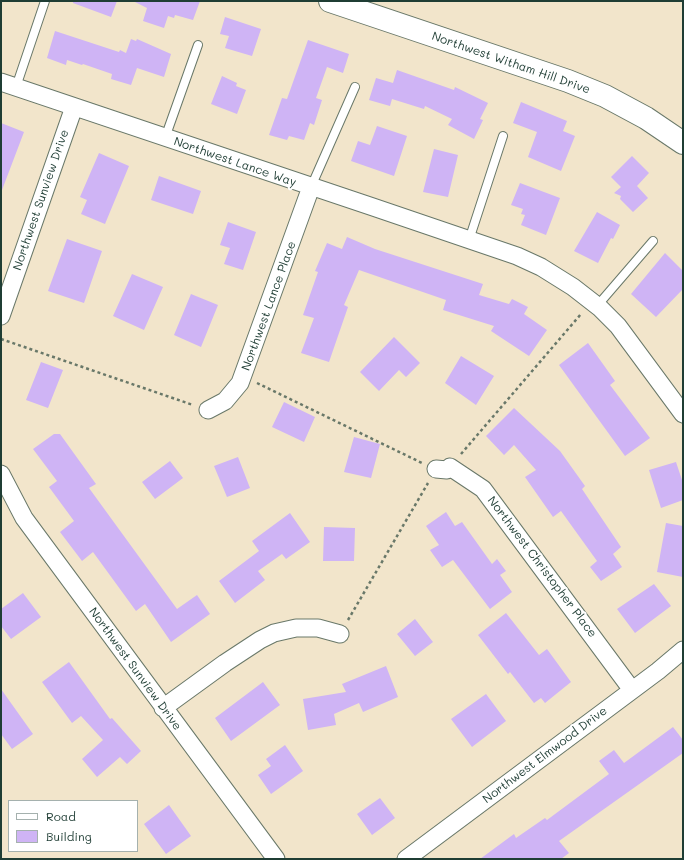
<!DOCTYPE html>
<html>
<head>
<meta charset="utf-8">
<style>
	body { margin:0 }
	#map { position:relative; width:684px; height:860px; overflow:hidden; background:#f2e5cb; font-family:Mali,sans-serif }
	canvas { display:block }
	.frame { position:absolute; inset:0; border:2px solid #1f3d34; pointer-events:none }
	.legend { position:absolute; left:8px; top:800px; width:130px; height:52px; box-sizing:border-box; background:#fff; border:1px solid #a5b1ae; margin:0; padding:5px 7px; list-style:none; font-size:12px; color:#1f3d34 }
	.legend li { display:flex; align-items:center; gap:8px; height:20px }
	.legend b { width:20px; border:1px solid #a5b1ae }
</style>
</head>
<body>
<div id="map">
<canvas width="684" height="860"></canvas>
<div class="frame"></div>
<ul class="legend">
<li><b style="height:5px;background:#fff"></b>Road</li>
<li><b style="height:11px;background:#cfb4f5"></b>Building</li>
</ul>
</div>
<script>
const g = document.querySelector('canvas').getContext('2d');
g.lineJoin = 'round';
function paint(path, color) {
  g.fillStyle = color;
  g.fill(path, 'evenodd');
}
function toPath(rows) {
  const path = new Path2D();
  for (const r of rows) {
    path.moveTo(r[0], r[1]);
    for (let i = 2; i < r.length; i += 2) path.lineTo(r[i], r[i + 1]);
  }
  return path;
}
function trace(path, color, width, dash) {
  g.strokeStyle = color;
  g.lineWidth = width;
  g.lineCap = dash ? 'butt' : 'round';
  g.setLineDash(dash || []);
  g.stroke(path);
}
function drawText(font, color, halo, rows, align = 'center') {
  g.font = font + ' Mali,sans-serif';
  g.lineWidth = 4;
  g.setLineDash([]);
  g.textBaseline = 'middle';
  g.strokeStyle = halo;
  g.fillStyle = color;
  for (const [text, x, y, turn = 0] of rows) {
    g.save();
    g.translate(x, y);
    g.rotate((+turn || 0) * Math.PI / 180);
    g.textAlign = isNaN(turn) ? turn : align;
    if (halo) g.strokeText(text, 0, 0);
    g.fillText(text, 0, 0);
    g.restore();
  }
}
paint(toPath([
	[73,1,117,1,111,17,73,3],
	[133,1,200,1,193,20,175,15,174,18,168,16,164,28,143,21,147,8],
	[225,17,261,29,252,56,225,48,229,36,220,34],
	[55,31,119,52,120,50,126,53,131,39,136,41,137,39,171,54,164,77,137,68,131,85,111,79,112,74,83,64,82,65,67,60,66,65,47,58],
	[308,40,349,54,343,73,327,67,316,98,322,100,314,125,310,123,304,140,289,136,287,140,269,135,282,98,287,99],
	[397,70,454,90,455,87,488,103,480,119,483,120,474,139,448,125,452,119,425,106,424,109,392,99,390,106,369,100,376,78,393,83],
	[222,76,237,83,236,86,246,90,237,114,211,104],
	[521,102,567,121,563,131,575,136,561,171,528,157,537,132,513,123],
	[1,123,24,132,2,190,1,189],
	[377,126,407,136,394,176,351,161,358,141,370,145],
	[434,149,458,155,448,197,423,192],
	[99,153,129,166,105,224,81,214,87,200,80,197],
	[632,156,649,173,637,186,648,198,633,212,620,199,621,196,614,193,621,187,611,177],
	[159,176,201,191,193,214,151,200],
	[520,183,560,198,546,235,521,225,525,215,521,214,523,209,511,205],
	[597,212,620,225,613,239,611,238,598,263,574,251],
	[228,222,256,232,243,270,224,264,230,248,220,245],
	[347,237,375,249,483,284,479,295,509,304,512,299,528,307,524,314,547,330,529,356,491,331,494,326,443,310,446,300,359,270,344,305,348,307,329,362,301,353,314,318,303,315,318,272,315,271,327,243,342,249],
	[67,239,102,251,84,303,48,291],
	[665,253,683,271,683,289,656,317,631,294],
	[132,274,163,287,144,330,113,316],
	[191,294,218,305,201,347,174,335],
	[394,337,420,363,406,377,399,370,379,391,360,372],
	[588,343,615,381,610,385,650,438,625,456,559,365],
	[461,356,494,376,476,405,445,383],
	[41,362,63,370,48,408,26,400],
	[284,402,315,417,304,442,272,427],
	[514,408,560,451,585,486,582,489,621,547,613,554,622,567,601,581,590,567,597,561,561,511,553,517,525,477,536,470,514,445,504,455,486,436],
	[54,434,60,434,96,484,89,488,177,609,197,595,210,614,171,642,145,604,136,611,93,552,82,561,60,532,74,521,49,487,57,481,33,449],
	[354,437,380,444,371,478,344,472],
	[238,457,250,488,227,497,214,466],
	[170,461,183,478,155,499,142,482],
	[676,462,683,483,683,500,661,508,649,470],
	[446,512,455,526,462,522,492,564,497,559,506,571,500,575,512,592,490,609,453,560,442,567,430,550,439,545,426,526],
	[290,513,310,542,286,559,282,554,258,571,265,580,235,603,219,581,259,551,252,541],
	[666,523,683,526,683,577,657,572],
	[324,527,355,528,354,561,323,561],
	[654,584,671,606,635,633,617,609],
	[23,593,41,617,11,639,1,626,1,609],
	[506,613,539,655,547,649,571,682,545,703,541,698,534,703,510,672,508,674,478,635],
	[415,619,433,642,415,656,397,634],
	[69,662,110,719,112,718,141,751,127,764,120,757,97,777,82,759,103,740,81,716,72,723,42,682],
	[386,666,398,697,363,712,359,703,334,714,336,725,308,730,303,699,346,692,342,684],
	[263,682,280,705,231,741,215,718],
	[1,689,33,734,12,749,1,734],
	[486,694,506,721,472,747,451,719],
	[673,727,683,740,683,753,559,841,569,853,561,859,480,859,514,834,516,838,545,818,547,820,609,774,599,761,614,750,624,763],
	[285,745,303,771,271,794,258,775,271,766,266,759],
	[380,798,395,818,372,835,357,814],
	[169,805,191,836,166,854,144,824]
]), '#cfb4f5');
const lane = toPath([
	[16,87,45,1],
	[165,138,198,45],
	[311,187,355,87],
	[469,240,503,136],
	[597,306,653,241]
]);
const street = toPath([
	[1,82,373,207,517,256,541,267,573,287,600,308,618,326,683,414],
	[1,316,74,107],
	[208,410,225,401,240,383,311,187],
	[436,469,447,470,450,467,483,489,632,690],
	[1,474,24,518,276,859],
	[163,708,225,663,260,640,274,633,296,628,318,628,340,634],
	[406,859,658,671,683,650]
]);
const secondary = toPath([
	[330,1,568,81,605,96,646,118,683,143]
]);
trace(lane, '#697869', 10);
trace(street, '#697869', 19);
trace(secondary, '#697869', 24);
trace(toPath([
	[1,339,193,405],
	[257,383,422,463],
	[461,454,581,314],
	[348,620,428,483]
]), '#697869', 2.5, [3, 3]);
trace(lane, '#fff', 8);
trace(street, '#fff', 17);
trace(secondary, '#fff', 22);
drawText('12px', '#1f3d34', '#fff', [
	["Northwest Witham Hill Drive",511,63,19],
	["Northwest Lance Way",235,162,19],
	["Northwest Sunview Drive",41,200,-71],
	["Northwest Lance Place",269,306,-70],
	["Northwest Christopher Place",542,567,53],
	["Northwest Sunview Drive",135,669,54],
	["Northwest Elmwood Drive",545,755,-37]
]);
</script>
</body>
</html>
